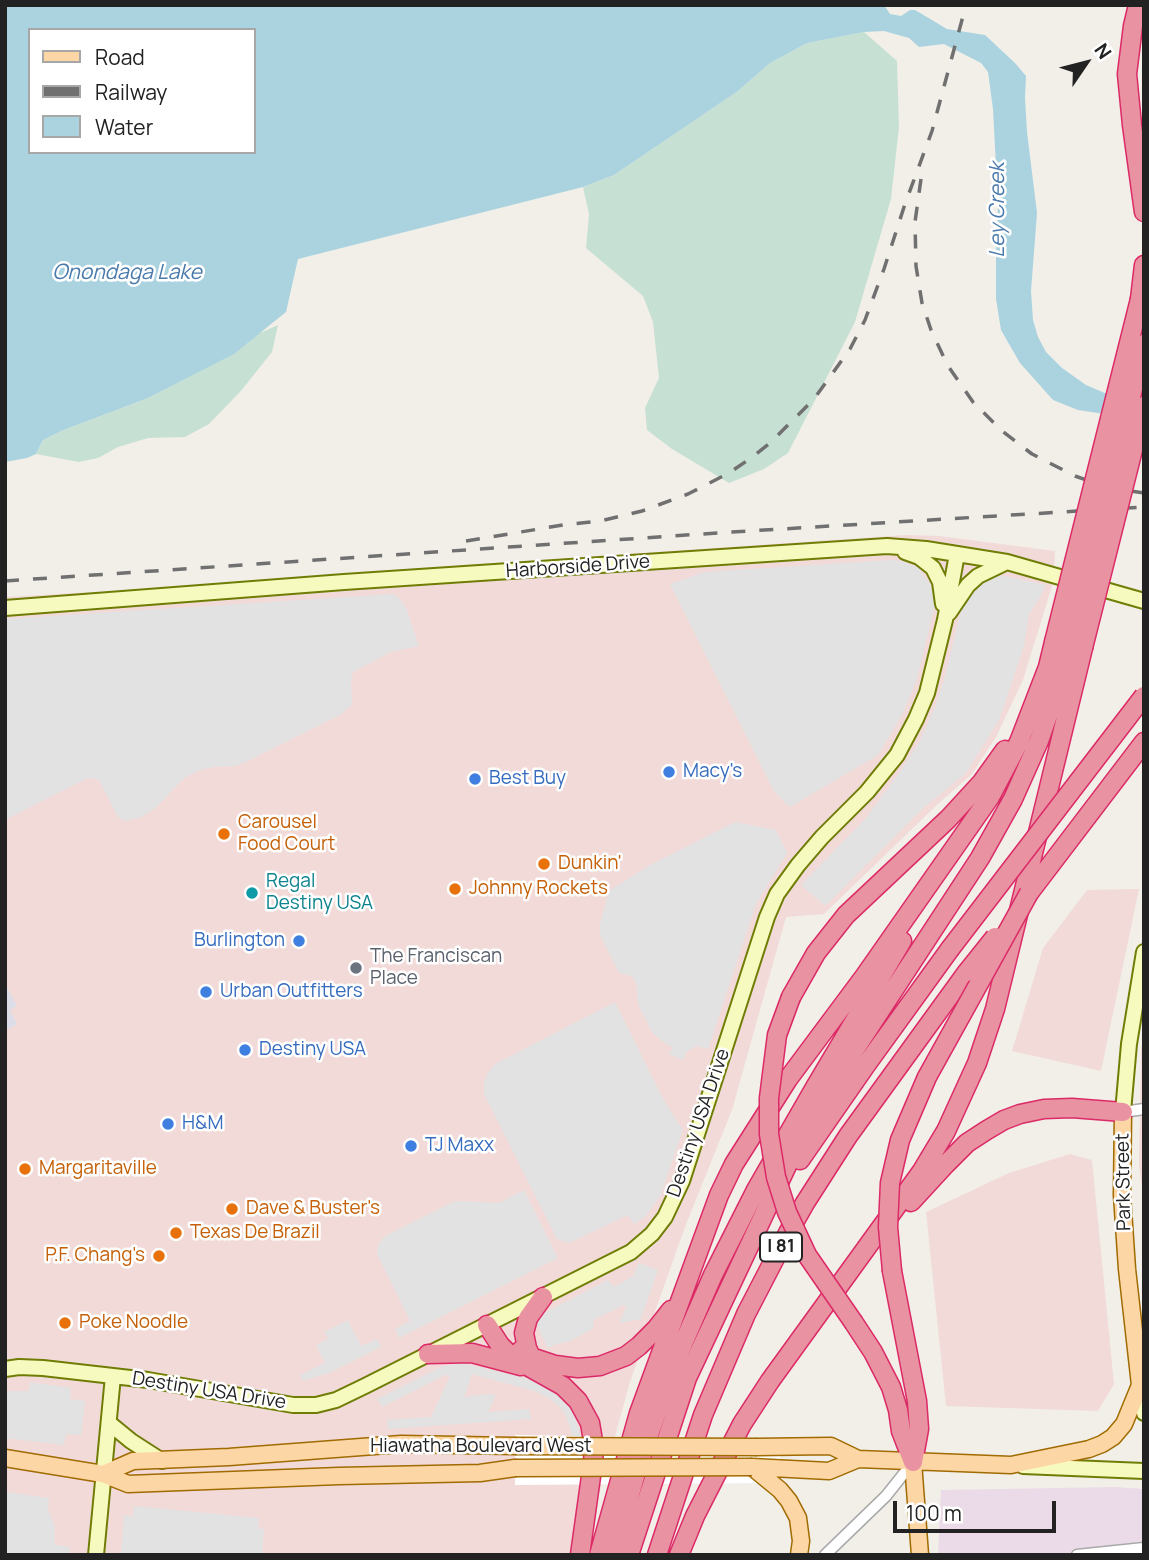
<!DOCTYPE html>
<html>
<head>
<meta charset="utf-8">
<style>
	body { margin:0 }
	#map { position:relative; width:1149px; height:1560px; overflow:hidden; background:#f2efe9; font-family:Manrope,sans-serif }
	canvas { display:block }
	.frame { position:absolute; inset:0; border:7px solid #222; pointer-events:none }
	.legend { position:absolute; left:28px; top:28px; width:228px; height:126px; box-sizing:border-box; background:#fff; border:2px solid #a7a7a7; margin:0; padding:9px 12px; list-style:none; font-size:21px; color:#222 }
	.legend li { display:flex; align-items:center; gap:14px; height:35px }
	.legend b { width:35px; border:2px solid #a7a7a7 }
	.north { position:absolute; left:1051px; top:28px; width:70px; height:70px; -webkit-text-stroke:5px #fff; paint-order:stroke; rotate:55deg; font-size:19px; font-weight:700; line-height:28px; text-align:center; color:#222 }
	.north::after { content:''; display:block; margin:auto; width:24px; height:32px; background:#222; clip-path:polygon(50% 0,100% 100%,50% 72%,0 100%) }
	.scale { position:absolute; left:893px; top:1501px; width:163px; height:32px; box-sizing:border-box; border:4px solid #222; border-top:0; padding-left:9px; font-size:21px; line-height:24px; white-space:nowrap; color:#222; -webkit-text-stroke:5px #fff; paint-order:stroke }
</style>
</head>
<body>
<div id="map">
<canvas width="1149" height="1560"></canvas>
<div class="frame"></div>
<ul class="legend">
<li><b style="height:9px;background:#fcd6a4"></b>Road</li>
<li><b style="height:9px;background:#707070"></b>Railway</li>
<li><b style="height:19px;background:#aad3df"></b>Water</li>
</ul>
<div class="north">N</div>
<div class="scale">100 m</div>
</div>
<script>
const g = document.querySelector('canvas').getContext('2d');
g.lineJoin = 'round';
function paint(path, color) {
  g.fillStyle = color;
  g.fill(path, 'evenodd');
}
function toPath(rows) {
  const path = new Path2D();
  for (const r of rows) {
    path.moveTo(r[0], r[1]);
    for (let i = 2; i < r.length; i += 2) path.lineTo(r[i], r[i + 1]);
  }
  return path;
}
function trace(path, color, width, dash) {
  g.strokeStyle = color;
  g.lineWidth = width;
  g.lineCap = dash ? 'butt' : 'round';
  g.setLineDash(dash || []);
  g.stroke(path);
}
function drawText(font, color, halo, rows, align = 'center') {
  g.font = font + ' Manrope,sans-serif';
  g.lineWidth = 5;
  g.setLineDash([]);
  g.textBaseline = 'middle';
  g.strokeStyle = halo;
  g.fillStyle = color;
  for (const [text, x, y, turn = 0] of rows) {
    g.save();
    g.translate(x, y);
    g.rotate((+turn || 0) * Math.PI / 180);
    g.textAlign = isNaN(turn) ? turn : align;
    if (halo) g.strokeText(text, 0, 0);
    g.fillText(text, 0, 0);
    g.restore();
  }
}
paint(toPath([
	[906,535,939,536,1055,551,1053,583,1023,680,996,737,972,774,938,804,824,914,786,917,732,1110,685,1227,630,1382,582,1555,5,1555,5,597,182,587,419,568],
	[1139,889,1101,1071,1012,1051,1043,948,1087,890],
	[1144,1035,1144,1202,1139,1165,1141,1049],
	[1070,1154,1092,1160,1114,1384,1098,1411,946,1406,926,1212,1009,1173]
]), '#f2dad9');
paint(toPath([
	[1116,1487,1144,1489,1144,1555,938,1555,941,1490]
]), '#ebdbe8');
paint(toPath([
	[864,32,897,61,899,127,891,199,855,322,788,453,764,469,729,483,672,449,647,430,645,408,659,378,653,322,643,296,586,248,589,214,583,187,614,175,738,91,770,63,807,43],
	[278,325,272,352,240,392,209,424,185,437,148,438,118,447,98,458,79,462,36,454,43,440,61,431,148,398,233,354,258,334]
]), '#c6e0d4');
paint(toPath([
	[890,560,902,561,918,568,929,582,935,597,934,609,916,682,902,715,878,755,790,807,775,793,670,584,704,572],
	[999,575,1046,585,1039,599,1029,614,1024,646,999,720,966,773,922,809,825,906,801,885,866,818,897,776,919,742,934,709,944,680,962,606,969,593,982,581],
	[393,594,401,600,407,610,419,646,391,652,353,672,351,680,352,705,340,715,248,761,235,766,213,767,200,770,186,777,173,789,157,807,140,818,125,821,118,817,99,780,92,778,86,779,5,820,5,619],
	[735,822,776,830,787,853,756,904,708,1049,697,1046,687,1051,683,1060,669,1054,673,1048,659,1039,652,1032,638,1004,636,983,632,976,619,973,600,935,600,924,609,891,650,865],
	[615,1002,662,1097,683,1130,660,1196,645,1217,634,1224,628,1215,569,1243,557,1239,484,1094,484,1084,487,1074,495,1064],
	[524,1190,558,1258,399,1338,395,1329,410,1321,378,1256,377,1250,379,1243,385,1236,451,1203,457,1201,499,1203],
	[639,1263,658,1270,641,1319,619,1323,626,1307,624,1305,593,1320,594,1328,570,1341,554,1345,548,1349,537,1325,536,1320,540,1315,608,1280,614,1287,633,1276],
	[348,1320,361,1346,377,1339,381,1347,329,1373,303,1381,300,1375,325,1363,316,1345,328,1339,324,1332],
	[461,1363,522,1377,540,1383,556,1392,565,1399,572,1408,584,1446,573,1437,566,1416,560,1407,549,1398,534,1391,472,1374,464,1397,488,1394,496,1395,488,1412,529,1409,531,1419,388,1429,387,1420,431,1417,450,1376,445,1375,382,1407,377,1399,443,1366],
	[30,1382,71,1388,70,1399,85,1401,81,1435,66,1434,64,1445,5,1438,5,1391,29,1391],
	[5,1492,49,1498,48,1510,55,1527,54,1541,56,1545,70,1547,69,1555,5,1555],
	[134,1506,259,1518,258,1528,264,1529,262,1555,121,1555,124,1515,133,1516]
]), '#e2e2e2');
paint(toPath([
	[5,984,17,1006,10,1010,17,1024,5,1031]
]), '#dddde8');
paint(toPath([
	[5,5,884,5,890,14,901,16,910,10,915,10,947,29,985,35,1015,63,1026,76,1025,98,1027,132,1037,213,1031,291,1033,320,1038,337,1046,352,1062,368,1086,385,1107,394,1144,420,1078,410,1053,400,1020,363,1001,330,996,299,996,252,998,205,993,109,988,72,981,63,944,44,919,47,909,38,884,31,864,32,807,43,770,63,738,91,614,175,583,187,298,259,286,312,234,354,148,398,61,431,43,440,36,454,27,458,5,462],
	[30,30,254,30,254,152,30,152]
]), '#aad3df');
paint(toPath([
	[515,1435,781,1440,779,1483,515,1485]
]), '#fff');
const street = toPath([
	[1123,1112,1144,1109],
	[825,1555,886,1496,913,1462],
	[1077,1555,1144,1548]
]);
const secondary = toPath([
	[905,552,919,557,933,568,940,582,943,604],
	[5,608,344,582,887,546,926,549,1007,562,1144,601],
	[949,613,968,585,978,576,1007,562],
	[1123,1112,1129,1044,1144,952],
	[5,1369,19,1367,43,1368,148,1380,293,1405,316,1405,336,1400,365,1386,631,1252,652,1234,665,1217,682,1181,767,917,777,894,798,865,822,837,867,792,897,755,916,719,927,693,945,620,957,554],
	[1140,1385,1144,1413],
	[109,1423,131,1441,162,1461],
	[1023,1466,1144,1471],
	[96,1555,113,1376]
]);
const primary = toPath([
	[757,1447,831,1446,858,1459,1011,1465,1089,1449,1102,1444,1113,1437,1124,1424,1140,1385,1127,1269,1122,1195,1123,1112],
	[5,1458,103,1474,128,1484,339,1476,480,1473,515,1468],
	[913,1462,920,1555],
	[752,1467,829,1471,858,1459],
	[752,1467,780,1490,789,1501,798,1518,801,1541,799,1555],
	[103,1474,133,1461,229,1457,401,1444,515,1446]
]);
const highway = toPath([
	[1138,5,1133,26,1127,74,1132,125,1144,212],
	[1140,299,1144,265],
	[1029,893,1144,742],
	[791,997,816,953,846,915,948,819,982,782,1005,750],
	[800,1160,866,1065,950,949],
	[911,1202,946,1164,967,1143,987,1130,1004,1120,1020,1114,1044,1109,1072,1108,1123,1112],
	[892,1271,917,1401,919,1429,913,1462],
	[854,1323,873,1352,891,1387,898,1410,901,1431,913,1462],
	[487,1325,500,1345,513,1358,563,1386,578,1401,590,1423,594,1447,593,1462,580,1555],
	[521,1350,531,1357,555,1365,578,1368,600,1366,626,1356,639,1346,656,1329,671,1310],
	[428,1354,472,1353,521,1366],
	[531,1357,527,1348,524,1333,528,1318,543,1297],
	[599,1555,639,1413,719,1195,734,1164,788,1079,864,977,990,797,1019,742,1048,667,1054,642],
	[617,1555,627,1504,639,1463,672,1369,713,1275,756,1190,817,1084,902,941],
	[629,1555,687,1378,808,1121,980,858,1013,799,1039,741,1055,695,1070,645],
	[657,1555,703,1415,746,1314,788,1233,805,1203,848,1136,967,972],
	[679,1555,695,1516,742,1424,770,1381,922,1171,946,1131,977,1063,995,1009,1083,648]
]);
trace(street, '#a9a9a9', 13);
trace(secondary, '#707d05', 18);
trace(primary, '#a06b00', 19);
trace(highway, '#dc2a67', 21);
trace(street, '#fff', 10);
trace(secondary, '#f7fabf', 14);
trace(primary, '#fcd6a4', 16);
trace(highway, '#e892a2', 18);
trace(toPath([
	[921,179,915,222,916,266,922,303,931,330,948,366,973,402,1002,431,1032,454,1075,476,1095,483,1116,489,1144,493],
	[466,541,563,525,600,521,642,511,688,494,729,473,751,458,770,443,814,399,850,349,865,320,884,269,905,204,932,131,966,5],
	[5,581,732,532,1144,507]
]), '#707070', 3.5, [14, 14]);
const primaryBridge = toPath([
	[515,1446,757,1447],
	[515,1468,752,1467]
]);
const highwayBridge = toPath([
	[1054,642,1140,299],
	[1070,645,1144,344],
	[1083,648,1144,406],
	[950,949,1144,696],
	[967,972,995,937],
	[791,997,777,1035,769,1098,769,1134,776,1177,787,1212,807,1255,854,1323],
	[892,1271,888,1227,890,1183,900,1140,927,1077,1029,893]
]);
trace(primaryBridge, '#a06b00', 19, []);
trace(highwayBridge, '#dc2a67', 21, []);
trace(primaryBridge, '#fcd6a4', 16);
trace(highwayBridge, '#e892a2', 18);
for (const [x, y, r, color] of [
	[669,772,7,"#3f7fe0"],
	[475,779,7,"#3f7fe0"],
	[224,834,7,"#e8710a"],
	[544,864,7,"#e8710a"],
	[455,889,7,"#e8710a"],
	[252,893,7,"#0f9aa8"],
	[299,941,7,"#3f7fe0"],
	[356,968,7,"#6b7280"],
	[206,992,7,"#3f7fe0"],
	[245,1050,7,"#3f7fe0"],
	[168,1124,7,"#3f7fe0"],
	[411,1146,7,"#3f7fe0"],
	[25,1169,7,"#e8710a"],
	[232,1209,7,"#e8710a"],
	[176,1233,7,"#e8710a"],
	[159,1256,7,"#e8710a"],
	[65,1323,7,"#e8710a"]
]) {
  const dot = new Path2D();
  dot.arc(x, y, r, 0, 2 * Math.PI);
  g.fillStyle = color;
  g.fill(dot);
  trace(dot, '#fff', 2.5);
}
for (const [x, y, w] of [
	[781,1247,42]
]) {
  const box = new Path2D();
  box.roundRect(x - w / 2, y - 14.5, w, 29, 5);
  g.fillStyle = '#fff';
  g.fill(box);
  trace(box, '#222', 2);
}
drawText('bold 18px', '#222', null, [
	["I 81",781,1247]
]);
drawText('19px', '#222', '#fff', [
	["Harborside Drive",578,567,-4],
	["Destiny USA Drive",699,1123,-71],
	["Park Street",1124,1182,-91],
	["Destiny USA Drive",209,1391,9],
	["Hiawatha Boulevard West",481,1447]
]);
drawText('19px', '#366cbe', '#fff', [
	["Macy's",683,772],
	["Best Buy",489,779],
	["Burlington",285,941,"right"],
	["Urban Outfitters",220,992],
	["Destiny USA",259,1050],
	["H&M",182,1124],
	["TJ Maxx",425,1146]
], 'left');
drawText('19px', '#c56008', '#fff', [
	["Carousel",238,823],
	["Food Court",238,845],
	["Dunkin'",558,864],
	["Johnny Rockets",469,889],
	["Margaritaville",39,1169],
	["Dave & Buster's",246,1209],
	["Texas De Brazil",190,1233],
	["P.F. Chang's",145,1256,"right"],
	["Poke Noodle",79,1323]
], 'left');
drawText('19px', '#0d838f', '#fff', [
	["Regal",266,882],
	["Destiny USA",266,904]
], 'left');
drawText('19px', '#5b616d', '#fff', [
	["The Franciscan",370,957],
	["Place",370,979]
], 'left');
drawText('italic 21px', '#4a7aab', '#fff', [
	["Ley Creek",998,210,-90],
	["Onondaga Lake",127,273]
]);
</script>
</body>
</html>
